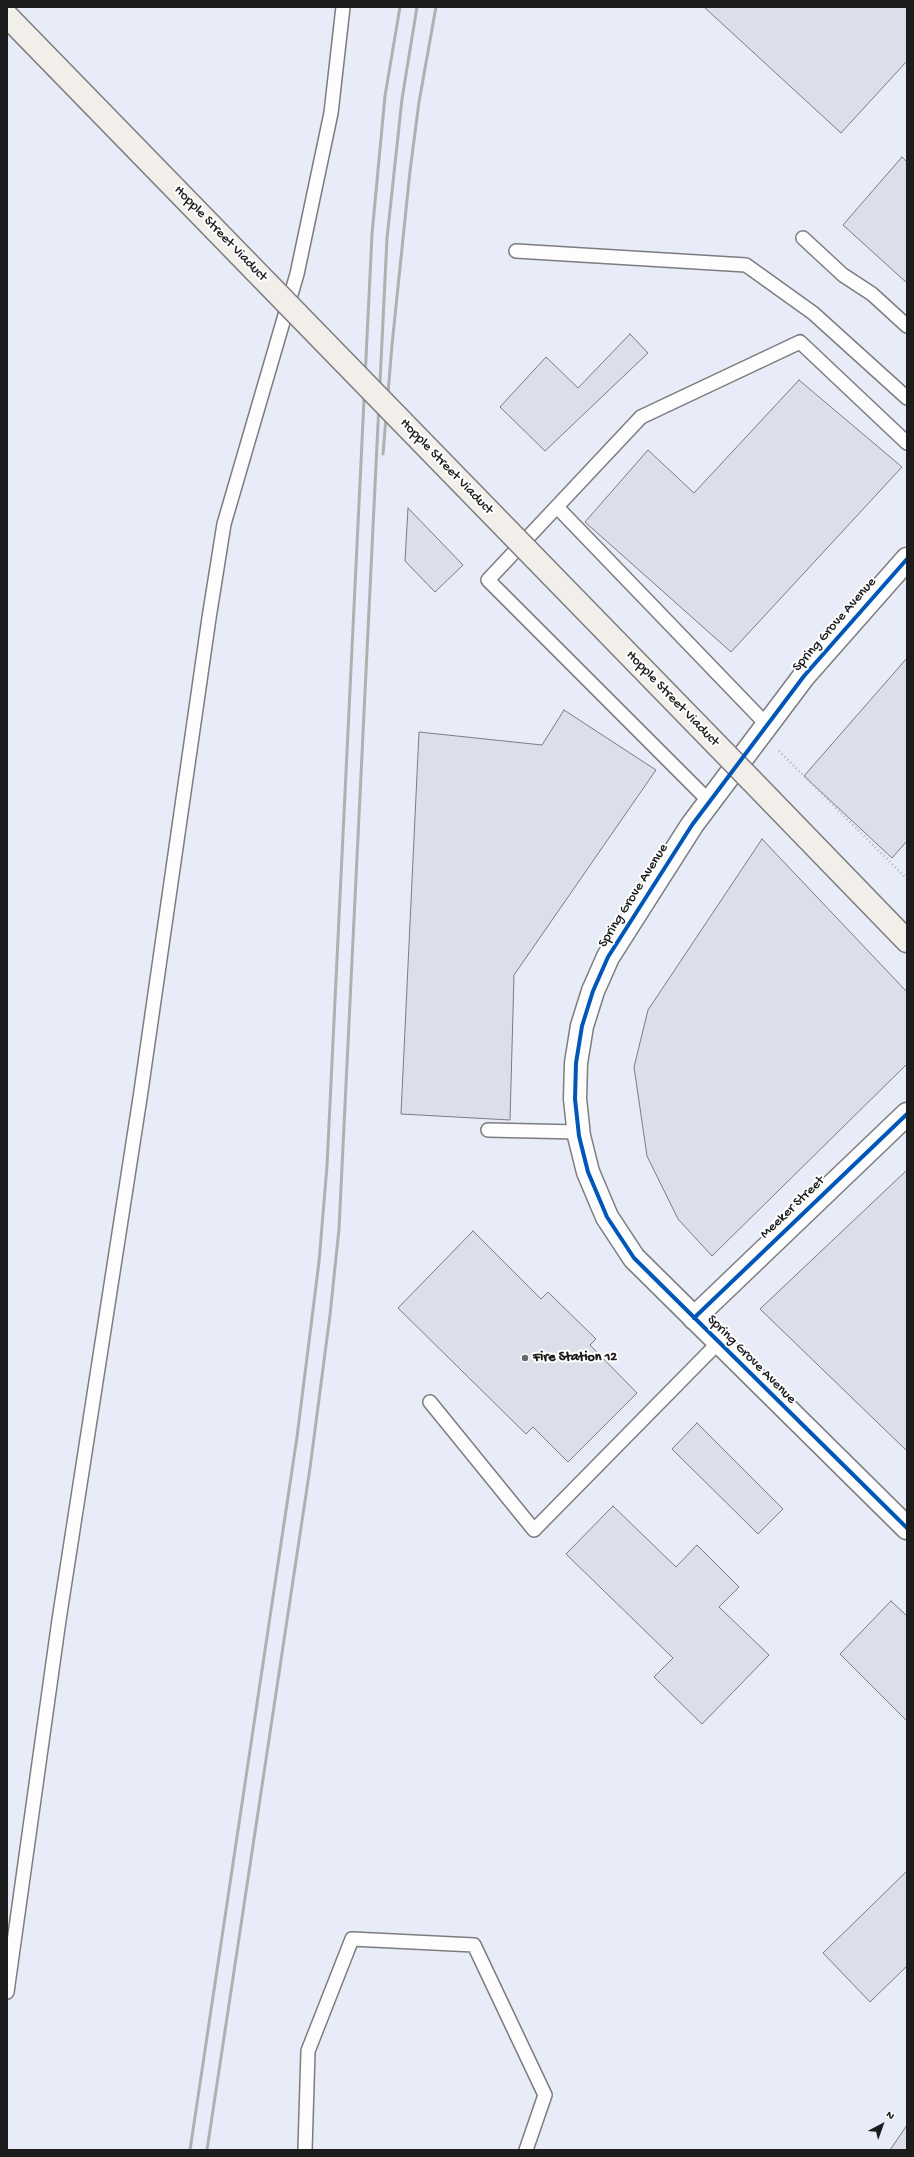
<!DOCTYPE html>
<html>
<head>
<meta charset="utf-8">
<style>
	body { margin:0 }
	#map { position:relative; width:914px; height:2157px; overflow:hidden; background:#f3f4f9; font-family:"Gochi Hand",sans-serif }
	canvas { display:block }
	.frame { position:absolute; inset:0; border:8px solid #1c1c1c; pointer-events:none }
	.north { position:absolute; left:862px; top:2105px; width:40px; height:40px; -webkit-text-stroke:3px #fff; paint-order:stroke; rotate:41deg; font-size:11px; font-weight:700; line-height:16px; text-align:center; color:#1c1c1c }
	.north::after { content:''; display:block; margin:auto; width:14px; height:18px; background:#1c1c1c; clip-path:polygon(50% 0,100% 100%,50% 72%,0 100%) }
</style>
</head>
<body>
<div id="map">
<canvas width="914" height="2157"></canvas>
<div class="frame"></div>
<div class="north">N</div>
</div>
<script>
const g = document.querySelector('canvas').getContext('2d');
g.lineJoin = 'round';
function paint(path, color) {
  g.fillStyle = color;
  g.fill(path, 'evenodd');
}
function toPath(rows) {
  const path = new Path2D();
  for (const r of rows) {
    path.moveTo(r[0], r[1]);
    for (let i = 2; i < r.length; i += 2) path.lineTo(r[i], r[i + 1]);
  }
  return path;
}
function trace(path, color, width, dash) {
  g.strokeStyle = color;
  g.lineWidth = width;
  g.lineCap = dash ? 'butt' : 'round';
  g.setLineDash(dash || []);
  g.stroke(path);
}
function drawText(font, color, halo, rows, align = 'center') {
  g.font = font + ' "Gochi Hand",sans-serif';
  g.lineWidth = 4;
  g.setLineDash([]);
  g.textBaseline = 'middle';
  g.strokeStyle = halo;
  g.fillStyle = color;
  for (const [text, x, y, turn = 0] of rows) {
    g.save();
    g.translate(x, y);
    g.rotate((+turn || 0) * Math.PI / 180);
    g.textAlign = isNaN(turn) ? turn : align;
    if (halo) g.strokeText(text, 0, 0);
    g.fillText(text, 0, 0);
    g.restore();
  }
}
paint(toPath([
	[7,7,907,7,907,2150,7,2150]
]), '#e8ebf8');
const building = toPath([
	[704,7,907,7,907,61,841,133,704,7],
	[902,157,907,162,907,283,843,225,902,157],
	[630,334,648,353,545,451,500,407,546,357,578,388,630,334],
	[799,380,902,467,731,652,585,522,648,450,694,493,799,380],
	[408,508,463,565,435,592,405,561,408,508],
	[907,658,907,841,892,858,804,776,907,658],
	[564,710,656,770,514,975,510,1120,401,1114,419,732,542,745,564,710],
	[762,839,907,992,907,1064,712,1256,678,1219,647,1156,634,1067,648,1010,762,839],
	[907,1170,907,1451,760,1309,907,1170],
	[473,1231,541,1299,548,1292,596,1339,590,1345,637,1393,568,1462,533,1427,526,1434,398,1308,473,1231],
	[697,1423,783,1509,758,1534,672,1449,697,1423],
	[613,1506,676,1567,697,1545,739,1587,719,1607,769,1655,702,1724,654,1677,673,1658,566,1554,613,1506],
	[891,1601,907,1616,907,1721,840,1654,891,1601],
	[907,1871,907,1966,870,2002,823,1953,907,1871],
	[907,2125,907,2150,890,2150,907,2125]
]);
paint(building, '#dcdeea');
trace(building, '#7d7d7f', 1);
const lane = toPath([
	[803,238,843,275,872,294,907,326],
	[516,251,746,265,813,313,907,398],
	[557,507,767,725],
	[709,801,488,580,641,417,800,342,907,443],
	[488,1130,578,1132],
	[430,1402,534,1530,718,1343],
	[7,1992,59,1620,140,1098,209,618,224,524,297,274,331,113,343,7],
	[305,2150,308,2051,352,1939,474,1945,545,2095,526,2150]
]);
const street = toPath([
	[694,1318,907,1114]
]);
const secondary = toPath([
	[907,559,804,676,692,825,608,957,593,991,582,1026,576,1063,575,1099,579,1136,588,1172,607,1217,634,1258,907,1528]
]);
const primary = toPath([
	[750,779,907,941]
]);
trace(lane, '#7d7d7f', 16);
trace(street, '#7d7d7f', 25);
trace(secondary, '#7d7d7f', 25);
trace(primary, '#7d7d7f', 25);
trace(toPath([
	[779,751,907,879]
]), '#b0b0b1', 2.5, [1, 3]);
trace(lane, '#fdfdfe', 13);
trace(street, '#fdfdfe', 22);
trace(secondary, '#fdfdfe', 22);
trace(primary, '#f2efea', 22);
trace(toPath([
	[383,454,392,345,410,171,419,102,436,7],
	[190,2150,297,1437,319,1262,327,1166,372,234,385,96,400,7],
	[207,2150,310,1468,330,1315,339,1229,387,238,402,99,417,7]
]), '#b0b0b1', 3);
const primaryBridge = toPath([
	[7,16,750,779]
]);
trace(primaryBridge, '#7d7d7f', 25, []);
trace(primaryBridge, '#f2efea', 22);
trace(toPath([
	[907,559,804,676,692,825,608,957,593,991,582,1026,576,1063,575,1099,579,1136,588,1172,607,1217,634,1258,907,1528],
	[694,1318,907,1114]
]), '#0057b8', 4);
for (const [x, y, r, color] of [
	[525,1358,4,"#676869"]
]) {
  const dot = new Path2D();
  dot.arc(x, y, r, 0, 2 * Math.PI);
  g.fillStyle = color;
  g.fill(dot);
  trace(dot, '#fff', 1.5);
}
drawText('14px', '#1c1c1c', '#fff', [
	["Hopple Street Viaduct",220,234,46],
	["Hopple Street Viaduct",446,467,46],
	["Spring Grove Avenue",835,625,-49],
	["Hopple Street Viaduct",672,699,46],
	["Spring Grove Avenue",634,896,-58],
	["Meeker Street",793,1208,-44],
	["Spring Grove Avenue",751,1360,45]
]);
drawText('bold 14px', '#1c1c1c', '#fff', [
	["Fire Station 12",533,1358]
], 'left');
</script>
</body>
</html>
